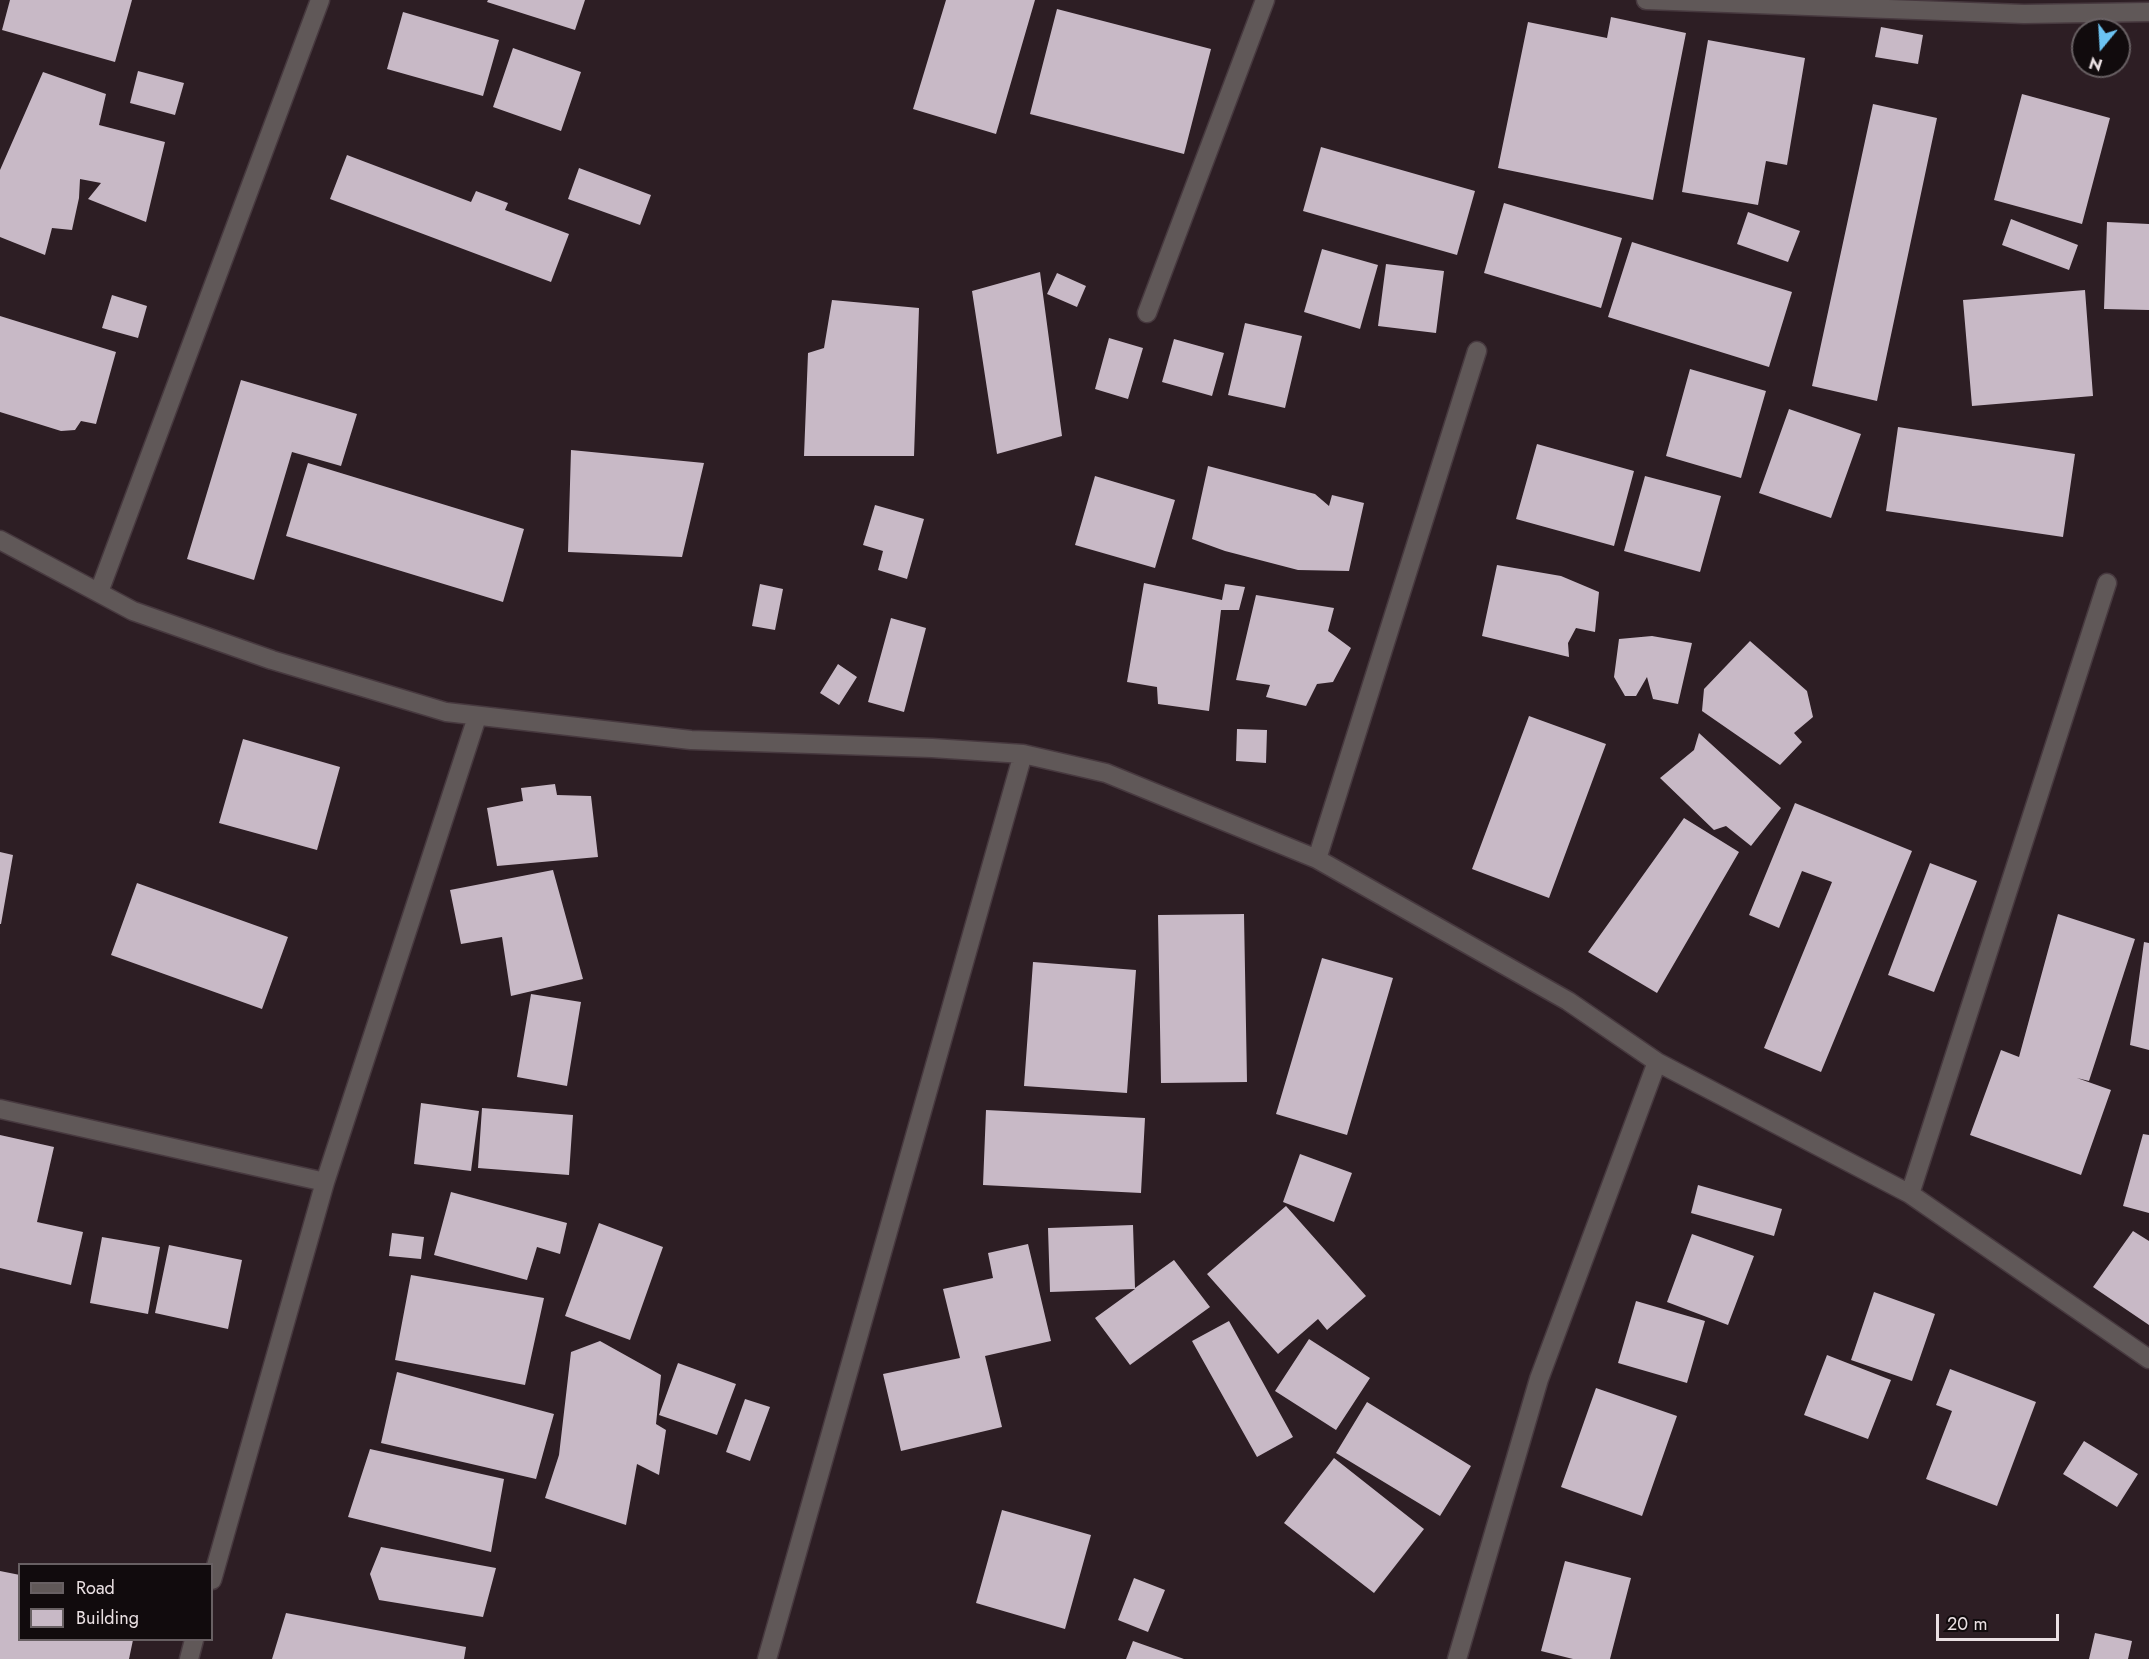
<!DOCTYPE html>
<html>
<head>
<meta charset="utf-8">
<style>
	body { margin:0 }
	#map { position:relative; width:2149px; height:1659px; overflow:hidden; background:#2d1e24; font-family:Jost,sans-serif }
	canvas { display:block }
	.legend { position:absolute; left:18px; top:1563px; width:195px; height:78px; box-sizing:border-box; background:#110b0d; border:2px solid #686063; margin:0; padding:8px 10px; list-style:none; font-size:18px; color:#eae0e3 }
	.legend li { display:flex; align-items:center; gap:12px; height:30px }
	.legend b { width:30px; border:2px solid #686063 }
	.north { position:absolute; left:2071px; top:18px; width:60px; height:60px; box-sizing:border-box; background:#110b0d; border:2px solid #686063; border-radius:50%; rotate:198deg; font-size:16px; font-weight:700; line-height:24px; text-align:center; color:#eae0e3 }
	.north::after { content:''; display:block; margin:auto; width:21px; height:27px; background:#6cc3f2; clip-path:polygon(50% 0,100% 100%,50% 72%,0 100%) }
	.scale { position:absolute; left:1936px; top:1614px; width:123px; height:27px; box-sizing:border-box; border:3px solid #eae0e3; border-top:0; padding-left:8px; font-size:18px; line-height:21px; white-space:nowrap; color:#eae0e3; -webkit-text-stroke:4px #110b0d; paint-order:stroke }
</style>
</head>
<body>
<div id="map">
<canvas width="2149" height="1659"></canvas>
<ul class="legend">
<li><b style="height:8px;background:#605858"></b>Road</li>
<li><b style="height:16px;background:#c8b9c6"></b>Building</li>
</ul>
<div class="north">N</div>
<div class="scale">20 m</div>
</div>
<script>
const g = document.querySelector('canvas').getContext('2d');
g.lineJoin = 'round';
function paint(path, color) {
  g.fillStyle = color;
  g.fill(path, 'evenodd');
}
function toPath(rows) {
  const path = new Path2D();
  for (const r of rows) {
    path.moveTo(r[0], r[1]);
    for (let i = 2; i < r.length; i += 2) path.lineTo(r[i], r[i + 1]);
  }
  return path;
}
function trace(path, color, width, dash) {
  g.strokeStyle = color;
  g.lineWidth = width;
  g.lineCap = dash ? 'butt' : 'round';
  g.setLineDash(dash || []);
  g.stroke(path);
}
paint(toPath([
	[10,0,132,0,115,62,2,30],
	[488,0,585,0,575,30,487,2],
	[946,0,1035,0,996,134,913,109],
	[1057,9,1211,49,1184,154,1030,114],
	[403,12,499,40,483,96,387,69],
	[1611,17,1686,33,1653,200,1498,168,1528,22,1607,38],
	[1881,27,1923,35,1918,64,1875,57],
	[1708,40,1805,58,1787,165,1766,161,1758,205,1682,192],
	[513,48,581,72,561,131,493,107],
	[138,71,184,83,175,115,130,103],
	[43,72,106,94,99,125,165,142,146,222,88,199,101,183,80,179,79,198,72,230,52,228,45,255,0,237,0,170],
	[2022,94,2110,118,2082,224,1994,200],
	[1873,104,1937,118,1877,401,1812,386],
	[1321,147,1475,191,1457,255,1303,211],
	[347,155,471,202,476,191,508,203,505,210,569,234,551,282,330,199],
	[579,168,651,195,640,225,568,199],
	[1504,203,1622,238,1601,308,1484,273],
	[1748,212,1800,231,1788,262,1737,244],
	[2011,219,2078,245,2069,270,2002,245],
	[2107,222,2149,224,2149,310,2104,309],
	[1632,242,1792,292,1769,367,1608,317],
	[1322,249,1378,265,1360,329,1304,312],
	[1386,264,1444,271,1436,333,1378,326],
	[1040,272,1062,436,997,454,972,291],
	[1057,273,1086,286,1077,307,1047,294],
	[2085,290,2093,396,1972,406,1963,300],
	[112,295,147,306,138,338,102,328],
	[832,300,919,308,914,456,804,456,808,353,824,348],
	[0,316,116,352,96,424,81,421,75,430,61,431,0,412],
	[1245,323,1302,336,1285,408,1228,395],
	[1109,338,1143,348,1128,399,1095,389],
	[1174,339,1224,353,1212,396,1162,382],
	[1690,369,1766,391,1741,478,1666,456],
	[241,380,357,414,341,466,292,452,254,580,187,559],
	[1789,409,1861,434,1831,518,1759,493],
	[1898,427,2075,454,2063,537,1886,511],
	[1537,444,1634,471,1614,546,1516,519],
	[571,450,704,463,682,557,568,552],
	[308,463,524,529,503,602,286,536],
	[1208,466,1315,494,1329,506,1332,495,1364,503,1349,571,1298,570,1225,551,1192,539],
	[1095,476,1175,500,1155,568,1075,545],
	[1645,476,1721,496,1700,572,1624,551],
	[875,505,924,519,907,579,878,570,883,551,863,545],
	[1497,565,1561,576,1599,592,1595,632,1576,628,1568,643,1569,657,1482,636],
	[1144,583,1222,600,1225,584,1245,587,1239,610,1221,610,1209,711,1158,704,1157,687,1127,682],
	[760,584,783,589,775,630,752,626],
	[1256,595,1334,608,1328,631,1351,648,1333,682,1317,684,1306,706,1266,697,1270,685,1236,680],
	[891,618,926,628,904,712,868,702],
	[1652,636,1692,643,1678,704,1653,699,1647,677,1636,696,1625,696,1614,677,1619,639],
	[1750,641,1807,691,1813,717,1794,733,1802,742,1780,765,1702,711,1704,689],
	[838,664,857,677,839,705,820,693],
	[1529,716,1606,744,1549,898,1472,869],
	[1237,729,1267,730,1266,763,1236,761],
	[1699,733,1781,808,1751,846,1726,826,1714,830,1660,778,1694,750],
	[243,739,340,767,317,850,219,823],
	[555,784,557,795,591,796,598,857,497,866,487,808,523,801,521,788],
	[1795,803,1912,851,1821,1072,1764,1048,1832,882,1802,871,1779,928,1749,915],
	[1684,818,1739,852,1657,993,1588,952],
	[0,852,13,855,1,924,0,924],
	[1930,863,1977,881,1934,992,1888,975],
	[553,870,583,979,511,996,502,937,461,944,450,890],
	[137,883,288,937,262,1009,111,955],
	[1244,914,1247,1082,1161,1083,1158,915],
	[2058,914,2135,939,2089,1081,2077,1078,2111,1090,2081,1175,1970,1135,2001,1050,2019,1057],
	[2144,942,2149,943,2149,1050,2130,1045],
	[1322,958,1393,978,1347,1135,1276,1114],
	[1033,962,1136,970,1127,1093,1024,1086],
	[531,994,581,1002,567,1086,517,1077],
	[421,1103,479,1111,471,1171,414,1164],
	[482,1108,573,1115,569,1175,478,1168],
	[986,1110,1145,1118,1141,1193,983,1185],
	[2143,1134,2149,1135,2149,1213,2123,1206],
	[0,1135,54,1147,37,1222,83,1232,71,1285,0,1268],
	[1300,1154,1352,1173,1334,1222,1283,1202],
	[1698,1185,1782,1209,1774,1236,1691,1213],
	[451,1192,567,1223,560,1254,537,1247,527,1280,434,1255],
	[1286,1206,1366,1296,1327,1330,1318,1319,1278,1354,1207,1274],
	[599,1223,663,1247,630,1340,565,1316],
	[1133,1225,1135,1288,1174,1260,1210,1307,1130,1365,1095,1318,1135,1289,1050,1292,1048,1228],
	[2133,1231,2149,1241,2149,1325,2093,1287],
	[392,1233,424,1237,421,1259,389,1256],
	[1692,1234,1754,1256,1728,1325,1667,1302],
	[102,1237,160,1247,148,1314,90,1303],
	[1028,1244,1051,1341,985,1356,1002,1427,901,1451,883,1374,960,1358,943,1289,993,1278,988,1253],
	[169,1245,242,1260,228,1329,155,1313],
	[411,1275,544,1298,525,1385,395,1360],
	[1874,1292,1935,1314,1912,1381,1851,1360],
	[1636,1301,1705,1321,1687,1383,1618,1363],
	[1229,1321,1293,1437,1257,1457,1192,1341],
	[1309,1339,1370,1378,1336,1430,1275,1391],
	[600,1341,661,1375,656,1424,666,1430,659,1475,637,1464,626,1525,545,1498,559,1455,571,1352],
	[1827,1355,1891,1380,1868,1439,1804,1415],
	[678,1363,736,1384,717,1435,659,1415],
	[1950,1369,2036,1402,1997,1506,1926,1479,1952,1411,1936,1405],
	[397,1372,554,1414,536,1479,381,1443],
	[1596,1388,1677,1416,1642,1516,1561,1487],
	[745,1399,770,1407,750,1461,726,1452],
	[1367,1402,1471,1466,1440,1516,1336,1453],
	[2084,1441,2138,1474,2117,1507,2063,1474],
	[370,1449,504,1479,491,1552,348,1517],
	[1334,1458,1424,1529,1374,1593,1284,1523],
	[1002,1510,1091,1535,1065,1629,976,1603],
	[381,1547,496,1568,483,1617,379,1600,370,1574],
	[1565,1561,1631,1578,1610,1659,1573,1659,1541,1651],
	[0,1571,20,1575,20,1640,133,1640,129,1659,0,1659],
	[1134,1578,1165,1590,1148,1632,1118,1620],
	[286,1613,466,1647,464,1659,272,1659],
	[2095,1633,2132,1641,2128,1659,2089,1659],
	[1133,1641,1184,1659,1126,1659]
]), '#c8b9c6');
const street = toPath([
	[1646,0,2024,14,2149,12],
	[1147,313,1265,0],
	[0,540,133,611,272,660,446,712,691,740,932,748,1023,754,1106,773,1317,859,1568,1001,1657,1062,1910,1194,2149,1359],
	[99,592,320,0],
	[1317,859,1477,351],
	[0,1109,325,1182],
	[1910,1194,2107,583],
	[212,1580,325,1182,477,717],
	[189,1659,194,1640],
	[767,1659,1023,754],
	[1457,1659,1539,1379,1657,1062]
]);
trace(street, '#47393f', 21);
trace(street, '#605858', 18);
</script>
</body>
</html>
